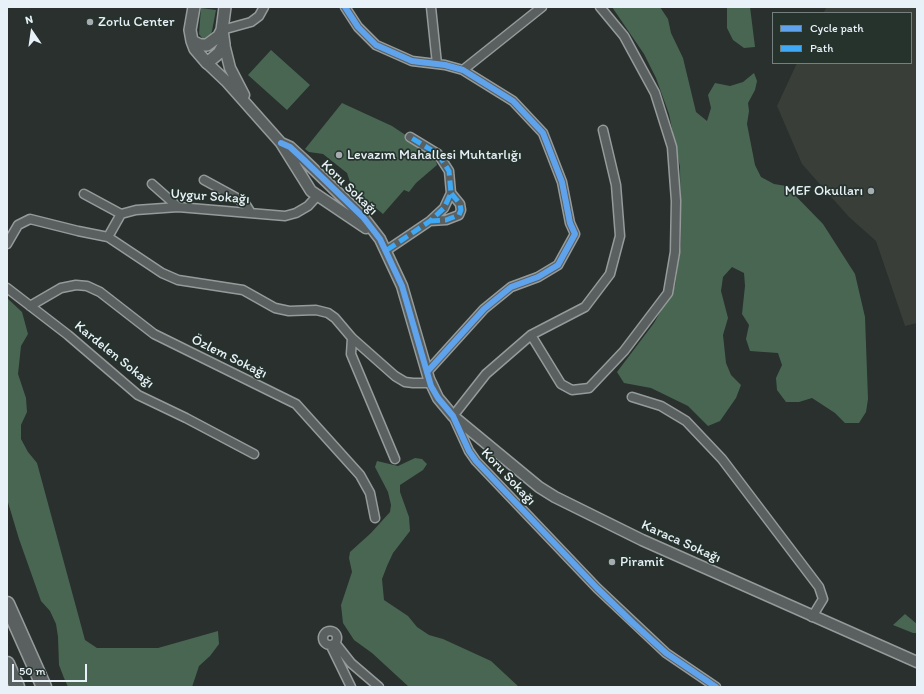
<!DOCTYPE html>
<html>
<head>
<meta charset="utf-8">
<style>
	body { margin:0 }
	#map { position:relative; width:924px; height:694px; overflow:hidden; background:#29302d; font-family:Itim,sans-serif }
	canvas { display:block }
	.frame { position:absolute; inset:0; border:8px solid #e8f1f8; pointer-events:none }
	.legend { position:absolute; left:772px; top:12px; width:140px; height:52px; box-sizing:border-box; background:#26332d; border:1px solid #747f7e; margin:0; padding:5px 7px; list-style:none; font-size:12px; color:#e8f1f8 }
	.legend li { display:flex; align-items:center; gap:8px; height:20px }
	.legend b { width:20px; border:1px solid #747f7e }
	.north { position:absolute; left:12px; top:12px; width:40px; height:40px; -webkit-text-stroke:3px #26332d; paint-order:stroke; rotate:347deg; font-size:11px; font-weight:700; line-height:16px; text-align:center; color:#e8f1f8 }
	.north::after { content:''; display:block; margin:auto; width:14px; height:18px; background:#e8f1f8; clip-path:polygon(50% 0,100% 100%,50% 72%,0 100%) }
	.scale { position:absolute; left:12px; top:664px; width:75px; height:18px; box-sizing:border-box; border:2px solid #e8f1f8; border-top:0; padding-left:5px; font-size:12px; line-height:14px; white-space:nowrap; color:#e8f1f8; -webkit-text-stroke:3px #26332d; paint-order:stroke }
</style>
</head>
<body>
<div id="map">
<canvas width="924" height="694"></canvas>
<div class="frame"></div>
<ul class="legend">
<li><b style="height:5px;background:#60a3ed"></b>Cycle path</li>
<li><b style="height:5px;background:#3fa9f5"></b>Path</li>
</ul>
<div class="north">N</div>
<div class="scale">50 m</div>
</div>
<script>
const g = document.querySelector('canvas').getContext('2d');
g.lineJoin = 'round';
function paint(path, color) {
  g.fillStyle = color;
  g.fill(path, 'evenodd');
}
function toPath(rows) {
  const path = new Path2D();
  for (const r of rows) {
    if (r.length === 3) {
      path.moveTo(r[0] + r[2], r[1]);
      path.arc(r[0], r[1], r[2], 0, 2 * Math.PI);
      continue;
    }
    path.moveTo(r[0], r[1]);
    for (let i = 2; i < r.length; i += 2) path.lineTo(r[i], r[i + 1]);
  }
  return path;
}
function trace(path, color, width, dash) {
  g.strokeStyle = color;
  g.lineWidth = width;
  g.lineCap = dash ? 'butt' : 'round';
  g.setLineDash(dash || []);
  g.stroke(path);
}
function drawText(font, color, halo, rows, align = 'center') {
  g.font = font + ' Itim,sans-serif';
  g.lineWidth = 3.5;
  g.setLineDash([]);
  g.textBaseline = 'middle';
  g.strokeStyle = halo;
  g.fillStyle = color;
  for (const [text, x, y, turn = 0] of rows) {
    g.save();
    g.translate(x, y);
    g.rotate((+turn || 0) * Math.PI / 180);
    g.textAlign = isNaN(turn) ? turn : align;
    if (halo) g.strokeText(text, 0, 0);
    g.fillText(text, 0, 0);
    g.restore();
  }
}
paint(toPath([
	[827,7,917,7,917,323,905,326,876,241,849,217,802,164,777,106,797,63,911,63,911,13,823,13]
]), '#393e39');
paint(toPath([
	[612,7,660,7,668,19,671,33,683,58,696,112,707,121,711,108,708,95,715,83,730,86,743,82,754,73,757,81,755,90,748,103,749,111,747,124,755,165,761,177,774,184,786,186,823,224,855,274,865,317,868,399,866,412,859,423,845,423,835,413,812,398,799,402,786,402,777,390,776,378,782,365,778,353,750,351,746,339,749,325,742,314,745,286,744,273,732,267,723,277,721,291,728,318,723,335,726,363,731,375,741,385,736,398,720,421,708,426,688,406,651,388,624,383,617,372,654,323,675,286,681,244,680,167,669,114,656,78,644,54],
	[727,7,750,7,755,47,744,48,733,40,727,28],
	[201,8,216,10,212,31,210,37,206,39,202,38,199,34],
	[271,50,310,85,287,110,248,75],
	[342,103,392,126,434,154,437,165,416,183,409,192,404,190,383,214,352,188,347,173,323,154,309,152,305,149],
	[7,298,22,312,28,334,21,346,18,374,26,398,27,412,21,425,21,439,28,452,37,463,85,640,97,648,158,648,218,631,219,644,210,656,199,666,192,687,68,687,64,678,59,665,58,637,56,624,50,611,41,601,19,539,7,499],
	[415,458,422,459,427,464,423,470,400,485,400,492,409,517,410,531,393,553,387,566,382,579,384,600,408,616,417,627,429,635,443,639,491,661,519,687,409,687,372,653,354,640,343,623,341,605,352,572,349,558,350,552,371,533,390,512,391,505,388,492,375,467,377,461,398,466],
	[905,614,917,624,917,633,913,633,893,625]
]), '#496653');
const minor = toPath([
	[345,7,358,27,376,45,412,61,445,65,463,70,513,101,543,133,562,182,570,223,575,234,558,265,538,277,511,287,484,309,427,372],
	[431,7,437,64],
	[222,30,251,22,259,16,264,7],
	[463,70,542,7],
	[603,130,616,185,620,236,610,274,585,307,531,335,486,374,453,416,469,451,476,461,597,588,666,653,716,687],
	[204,180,237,198,246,205,251,213],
	[152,184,178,207],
	[84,194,121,214],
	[430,221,446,220,459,215,461,210,460,204,451,193],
	[108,237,121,214,136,210,178,207,285,216,296,213,308,206,318,195],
	[7,244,18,225,30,219,78,231,108,237,162,273,178,280,243,290,275,308,289,311,316,310,328,313,335,318,352,338,395,376,405,382,413,383,430,383],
	[387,250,430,221,444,208,451,193,449,171,438,154,410,137],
	[7,288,68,335,138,395,186,418,254,454],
	[30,306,61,288,76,285,87,286,100,292,154,334,296,404,360,475,370,493,375,518],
	[531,335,561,384,572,390,589,388,624,351,668,293,675,252,676,201,672,147,655,93,624,36,600,7],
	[352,338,351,354,395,459],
	[632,397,661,406,686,421,722,459,819,587,823,599,812,617],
	[330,638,7],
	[336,644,351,663,379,687],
	[331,646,351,687]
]);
const tertiary = toPath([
	[224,44,230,68,244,95],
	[207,63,226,81,281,143,311,191,366,228],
	[281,143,290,147,303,159,363,217,380,239,402,286,429,379,438,398,453,416,539,487,555,497,642,540,917,662]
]);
const secondary = toPath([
	[194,7,190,30,192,41,195,49,207,63,219,53,224,44,222,30,225,7],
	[192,41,200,45,207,45,219,36,222,30]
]);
const motorway = toPath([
	[7,604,44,687],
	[7,664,17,687]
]);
trace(minor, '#959a9a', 11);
trace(tertiary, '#959a9a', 13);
trace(secondary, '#959a9a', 14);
trace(motorway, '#959a9a', 17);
trace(minor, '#5a6060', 8);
trace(tertiary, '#5a6060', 10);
trace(secondary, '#5a6060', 11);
trace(motorway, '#5a6060', 14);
trace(toPath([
	[430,221,446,220,459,215,461,210,460,204,451,193],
	[387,250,430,221,444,208,451,193,449,171,438,154,410,137]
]), '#3fa9f5', 5, [10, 5]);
trace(toPath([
	[345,7,358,27,376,45,412,61,445,65,463,70,513,101,543,133,562,182,570,223,575,234,558,265,538,277,511,287,484,309,427,372],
	[281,143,290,147,303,159,363,217,380,239,402,286,431,386,438,398,453,416,469,451,476,461,597,588,633,623,666,653,716,687]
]), '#60a3ed', 6);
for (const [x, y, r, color] of [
	[90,22,4,"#a5adb1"],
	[339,155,4,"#a5adb1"],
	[871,191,4,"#a5adb1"],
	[612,562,4,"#a5adb1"]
]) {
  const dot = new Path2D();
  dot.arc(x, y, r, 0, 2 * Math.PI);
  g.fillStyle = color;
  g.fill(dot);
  trace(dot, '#26332d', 1.5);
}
drawText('14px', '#e8f1f8', '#26332d', [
	["Zorlu Center",98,22],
	["Levazım Mahallesi Muhtarlığı",347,155],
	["MEF Okulları",863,191,"right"],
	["Piramit",620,562]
], 'left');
drawText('14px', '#e8f1f8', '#26332d', [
	["Koru Sokağı",349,188,44],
	["Uygur Sokağı",210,197,4],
	["Kardelen Sokağı",114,355,39],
	["Özlem Sokağı",229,357,26],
	["Koru Sokağı",508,477,47],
	["Karaca Sokağı",681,542,24]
]);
</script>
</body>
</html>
